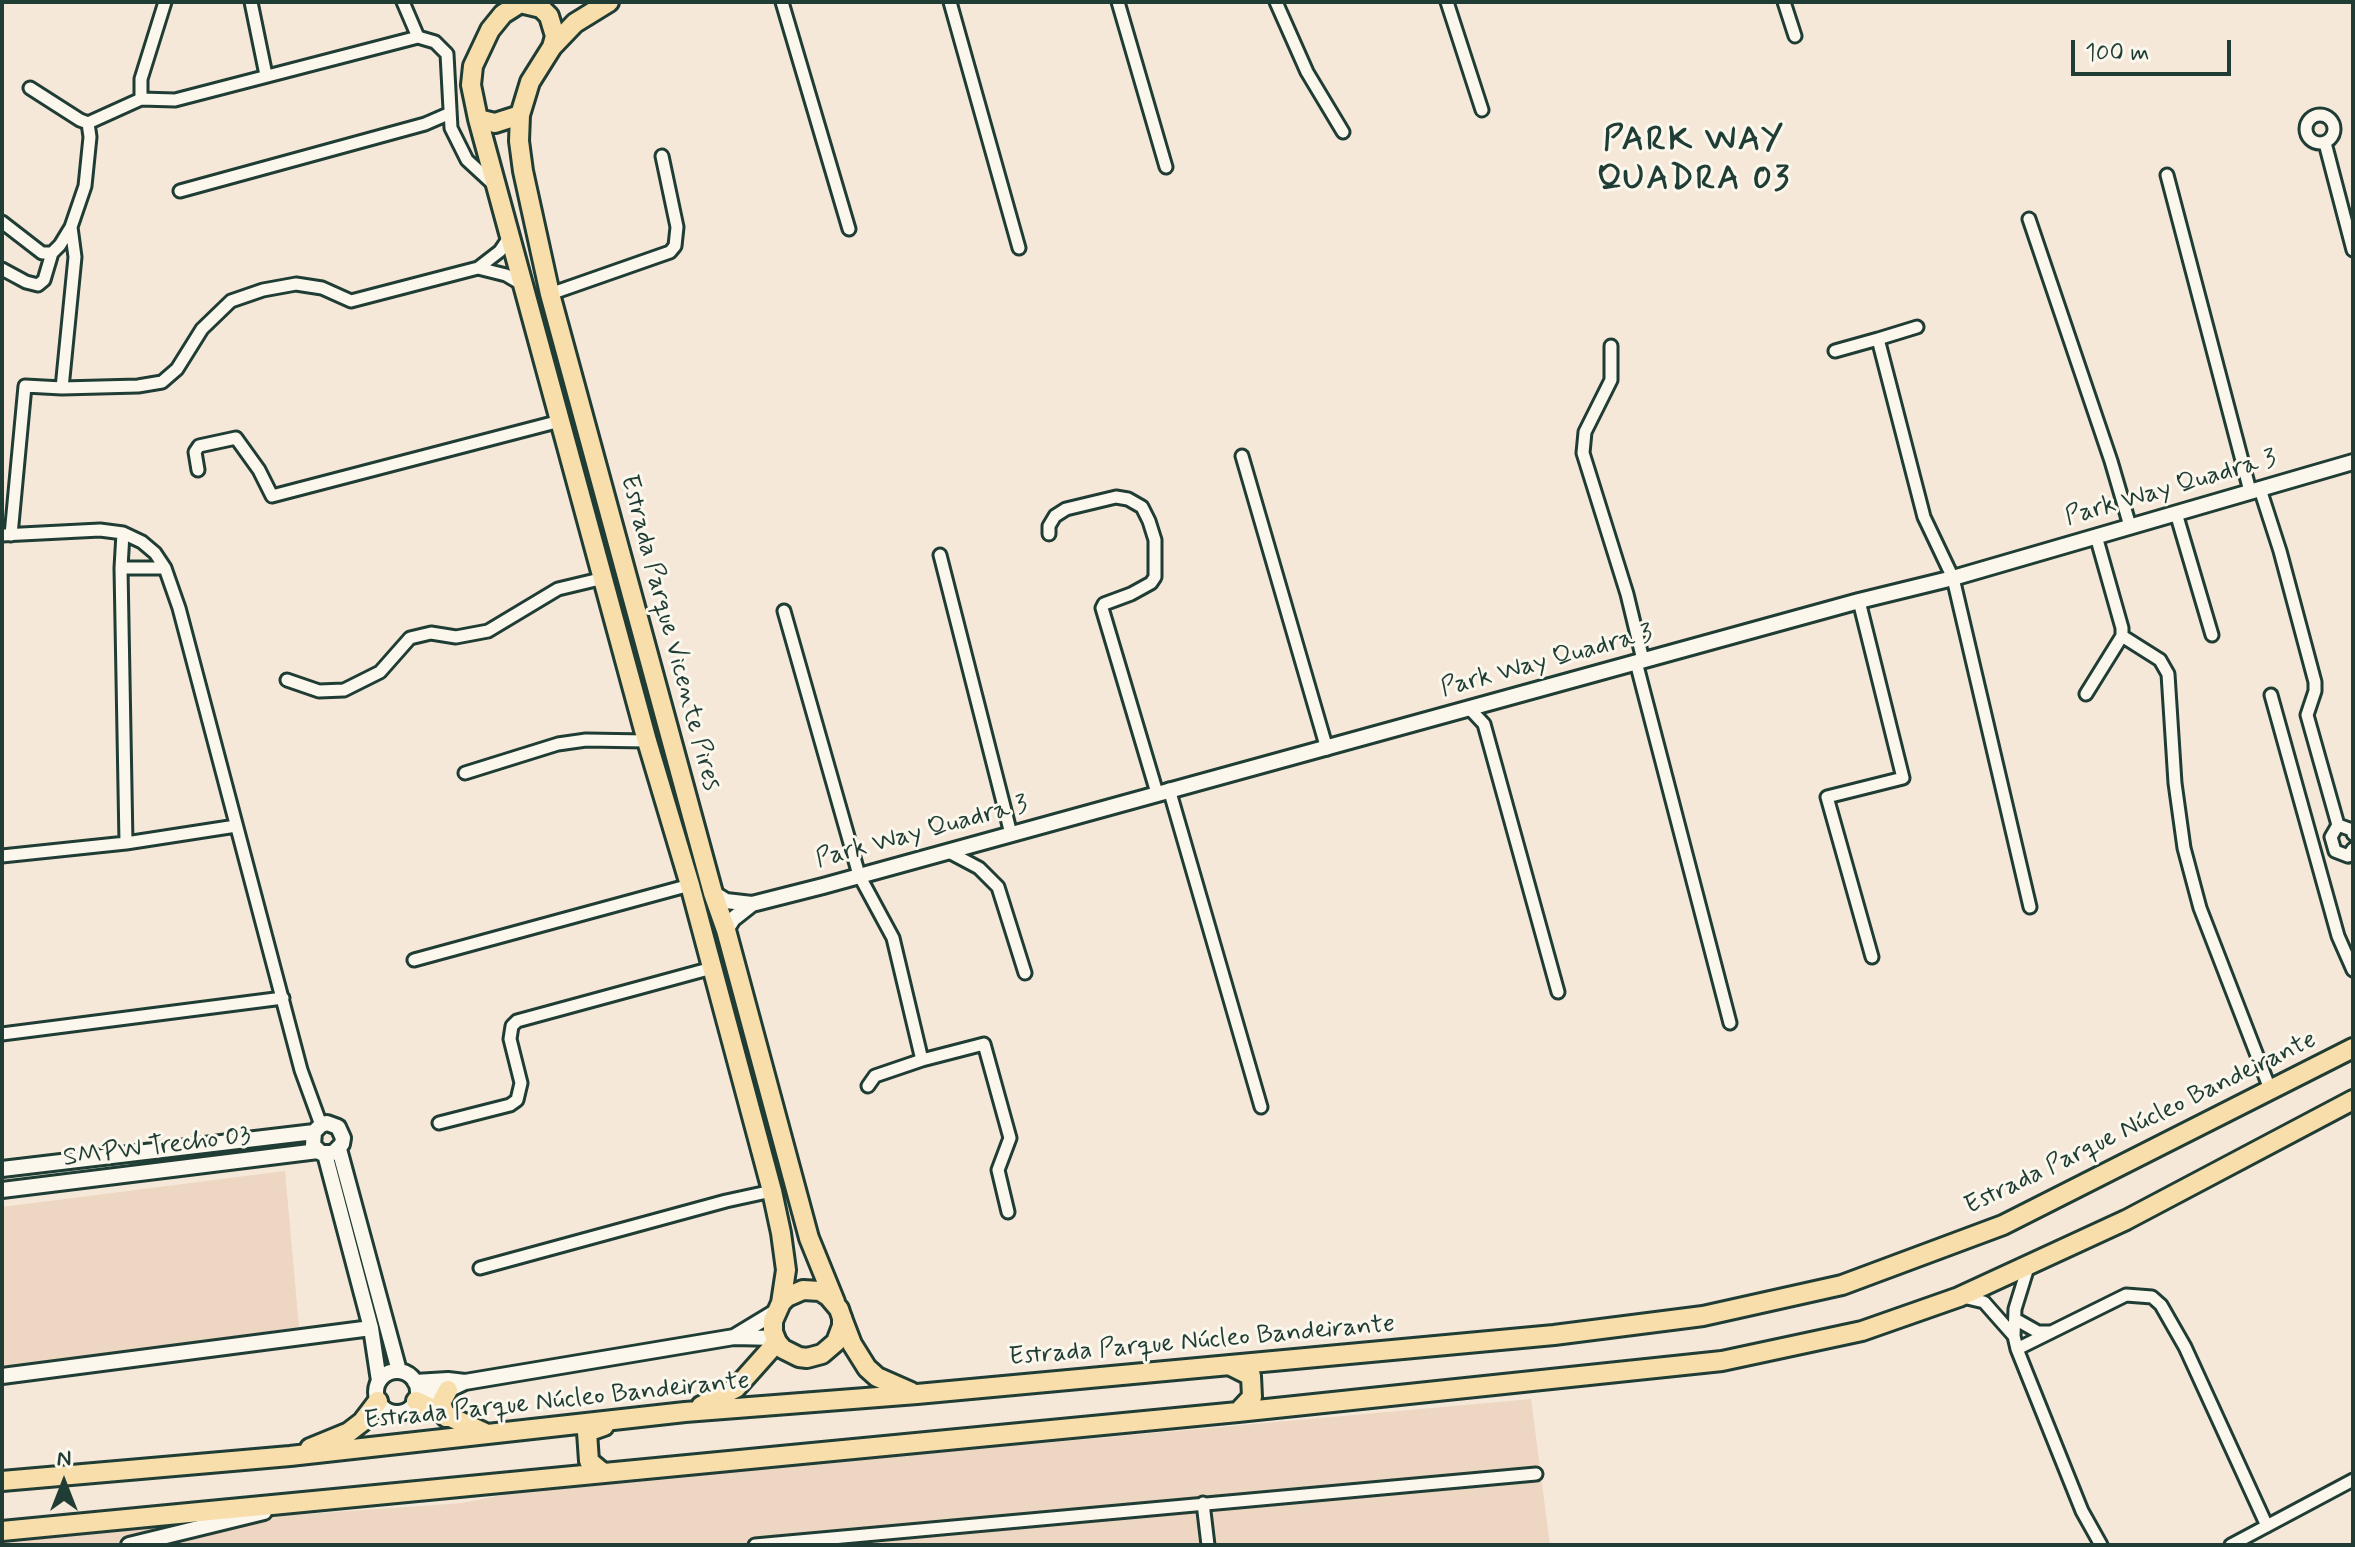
<!DOCTYPE html>
<html>
<head>
<meta charset="utf-8">
<style>
	body { margin:0 }
	#map { position:relative; width:2355px; height:1547px; overflow:hidden; background:#f5e8d9; font-family:Mynerve,sans-serif }
	canvas { display:block }
	.frame { position:absolute; inset:0; border:4px solid #1f3d34; pointer-events:none }
	.north { position:absolute; left:24px; top:1443px; width:80px; height:80px; -webkit-text-stroke:6px #fbf7ec; paint-order:stroke; rotate:0deg; font-size:22px; font-weight:700; line-height:32px; text-align:center; color:#1f3d34 }
	.north::after { content:''; display:block; margin:auto; width:28px; height:36px; background:#1f3d34; clip-path:polygon(50% 0,100% 100%,50% 72%,0 100%) }
	.scale { position:absolute; left:2071px; top:40px; width:160px; height:36px; box-sizing:border-box; border:4px solid #1f3d34; border-top:0; padding-left:10px; font-size:24px; line-height:28px; white-space:nowrap; color:#1f3d34; -webkit-text-stroke:6px #fbf7ec; paint-order:stroke }
</style>
</head>
<body>
<div id="map">
<canvas width="2355" height="1547"></canvas>
<div class="frame"></div>
<div class="north">N</div>
<div class="scale">100 m</div>
</div>
<script>
const g = document.querySelector('canvas').getContext('2d');
g.lineJoin = 'round';
function paint(path, color) {
  g.fillStyle = color;
  g.fill(path, 'evenodd');
}
function toPath(rows) {
  const path = new Path2D();
  for (const r of rows) {
    if (r.length === 3) {
      path.moveTo(r[0] + r[2], r[1]);
      path.arc(r[0], r[1], r[2], 0, 2 * Math.PI);
      continue;
    }
    path.moveTo(r[0], r[1]);
    for (let i = 2; i < r.length; i += 2) path.lineTo(r[i], r[i + 1]);
  }
  return path;
}
function trace(path, color, width, dash) {
  g.strokeStyle = color;
  g.lineWidth = width;
  g.lineCap = dash ? 'butt' : 'round';
  g.setLineDash(dash || []);
  g.stroke(path);
}
function drawText(font, color, halo, rows, align = 'center') {
  g.font = font + ' Mynerve,sans-serif';
  g.lineWidth = 6;
  g.setLineDash([]);
  g.textBaseline = 'middle';
  g.strokeStyle = halo;
  g.fillStyle = color;
  for (const [text, x, y, turn = 0] of rows) {
    g.save();
    g.translate(x, y);
    g.rotate((+turn || 0) * Math.PI / 180);
    g.textAlign = isNaN(turn) ? turn : align;
    if (halo) g.strokeText(text, 0, 0);
    g.fillText(text, 0, 0);
    g.restore();
  }
}
paint(toPath([
	[285,1171,299,1327,2,1369,2,1207],
	[1531,1399,1550,1545,2,1545,2,1538,139,1526,462,1503,533,1489]
]), '#edd6c2');
const minor = toPath([
	[251,2,266,75],
	[403,2,418,37],
	[782,2,849,229],
	[950,2,1019,248],
	[1118,2,1166,167],
	[1276,2,1307,72,1343,132],
	[1447,2,1482,110],
	[1784,2,1795,36],
	[30,88,80,120,88,123],
	[141,99,141,79,165,2],
	[2320,129,14],
	[2325,143,2353,250],
	[2167,175,2250,491],
	[180,191,425,124,448,114],
	[2029,219,2111,461,2130,526],
	[2,222,42,253,52,253,60,245,71,227],
	[478,268,506,275,523,285],
	[2,269,26,282,38,285,44,280,52,253],
	[550,294,670,252,675,246,677,227,662,156],
	[1917,327,1878,339,1924,517,1953,578,2030,907],
	[1611,346,1611,380,1585,432,1583,453,1627,594,1643,660],
	[1835,351,1878,339],
	[62,388,138,386,162,382,177,369,202,329,231,301,263,290,296,284,322,288,351,301,478,268,500,251,510,236],
	[1242,456,1327,749],
	[198,470,195,452,199,446,236,438,259,470,272,496,560,421],
	[2260,489,2280,551,2315,682,2315,691,2307,715,2338,825,2331,837,2335,851,2348,856,2353,849],
	[2176,513,2212,635],
	[123,533,121,568,126,843],
	[1049,534,1049,526,1055,516,1066,509,1116,497,1128,499,1142,507,1149,521,1155,540,1155,577,1151,583,1131,594,1104,604,1102,608,1157,793],
	[2,535,100,530,123,533,142,542,155,553,165,568,179,608,301,1070,321,1125],
	[11,535,25,386,62,388,75,257,71,227,85,186,90,137,88,123,141,99,175,100,418,37,435,42,447,54,451,128,467,160,493,184],
	[940,555,1011,834],
	[121,568,165,568],
	[1859,601,1903,778,1827,797,1872,957],
	[784,611,859,875,893,938,922,1060,875,1076,868,1086],
	[2122,636,2160,660,2168,674,2175,783,2184,848,2200,908,2270,1089],
	[1636,662,1730,1023],
	[287,680,319,691,344,690,380,672,410,638,431,633,456,637,488,631,558,589,604,578],
	[2086,694,2122,636,2122,628,2096,536],
	[2271,695,2338,936,2353,970],
	[1469,708,1484,724,1558,992],
	[465,773,558,744,586,740,647,741],
	[1169,789,1261,1107],
	[2338,825,2352,830,2353,834],
	[947,851,979,868,998,887,1025,973],
	[2,856,126,843,236,826],
	[414,960,690,885],
	[2,1034,283,998],
	[922,1060,984,1044,1010,1138,998,1170,1008,1212],
	[439,1123,510,1105,517,1100,521,1083,510,1039,512,1026,517,1021,712,968],
	[2028,1267,2015,1309,2014,1336,2017,1349,2082,1511,2101,1545],
	[480,1268,726,1201,772,1191],
	[1963,1297,1984,1302,2014,1336],
	[2015,1319,2038,1332,2049,1332],
	[2017,1349,2126,1295,2152,1297,2161,1305,2185,1347,2267,1526],
	[1203,1503,1208,1545],
	[755,1545,1536,1474],
	[2231,1545,2353,1480]
]);
const tertiary = toPath([
	[713,893,726,901,752,904,823,886,1859,601,1953,578,2353,462],
	[726,930,733,919,752,904],
	[339,1149,399,1371],
	[325,1154,371,1328,379,1381],
	[2,1169,314,1132,321,1125,327,1123,338,1127,343,1138,342,1144,333,1153,321,1153,313,1145,314,1132],
	[2,1190,318,1151],
	[734,1337,777,1311],
	[397,1392,21],
	[2,1376,371,1328],
	[415,1382,448,1380,465,1382],
	[418,1394,448,1390,465,1382,734,1337,776,1338],
	[129,1545,264,1512]
]);
const primary = toPath([
	[522,2,503,14,490,30,473,66,471,85,478,119,647,741,690,885,772,1191,781,1233,786,1270,781,1303,773,1321,773,1332,777,1342,783,1349,799,1357,807,1358,822,1354,836,1342,842,1326,842,1318,839,1309,828,1296,820,1291,803,1290,787,1297,781,1303],
	[609,2,575,23,552,47,530,82,520,115,519,141,523,171,550,294,713,893,726,930,809,1238,835,1302],
	[520,3,541,8,549,16,555,36,552,47],
	[478,119,495,123,520,115]
]);
const trunk = toPath([
	[842,1318,852,1344,867,1368,877,1377,911,1392],
	[1229,1365,1251,1376,1252,1397,1238,1412],
	[416,1401,485,1433],
	[701,1406,736,1388,777,1342],
	[446,1417,441,1403,448,1390],
	[310,1448,349,1432,362,1422,378,1401],
	[602,1472,589,1461,587,1432,604,1426],
	[2,1481,290,1456,685,1412,917,1394,1554,1335,1703,1316,1842,1285,2003,1225,2353,1048],
	[2,1531,1238,1412,1722,1361,1862,1331,1959,1297,2126,1220,2353,1100]
]);
trace(minor, '#1f3d34', 17);
trace(tertiary, '#1f3d34', 20);
trace(primary, '#1f3d34', 24);
trace(trunk, '#1f3d34', 24);
trace(minor, '#fbf7ec', 11);
trace(tertiary, '#fbf7ec', 14);
trace(primary, '#f8deab', 18);
trace(trunk, '#f8deab', 18);
drawText('26px', '#1f3d34', '#fbf7ec', [
	["Park Way Quadra 3",2171,489,-16],
	["Estrada Parque Vicente Pires",669,633,75],
	["Park Way Quadra 3",1547,662,-15],
	["Park Way Quadra 3",922,833,-15],
	["Estrada Parque Núcleo Bandeirante",2141,1124,-26],
	["SMPW Trecho 03",157,1148,-7],
	["Estrada Parque Núcleo Bandeirante",1202,1342,-5],
	["Estrada Parque Núcleo Bandeirante",557,1402,-6]
]);
g.letterSpacing = '2px';
drawText('bold 34px', '#1f3d34', '#fbf7ec', [
	["PARK WAY",1694,142],
	["QUADRA 03",1694,181]
]);
g.letterSpacing = '0px';
</script>
</body>
</html>
